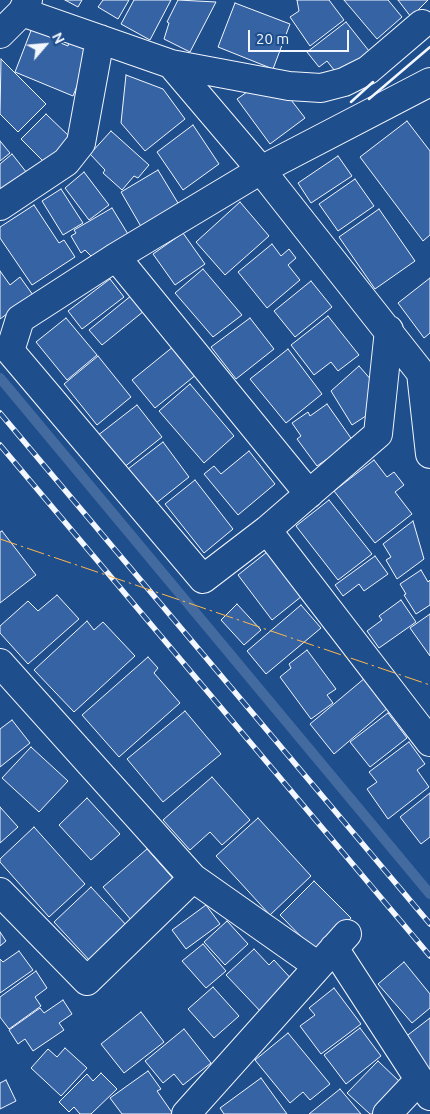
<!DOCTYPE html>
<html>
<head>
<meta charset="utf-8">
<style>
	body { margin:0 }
	#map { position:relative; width:430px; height:1114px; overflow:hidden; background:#1f4e8c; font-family:Ubuntu,sans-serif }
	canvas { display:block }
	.north { position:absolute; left:20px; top:20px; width:50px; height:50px; -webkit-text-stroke:4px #1f4e8c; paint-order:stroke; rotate:63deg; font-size:14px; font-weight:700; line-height:20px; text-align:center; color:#f2f6ff }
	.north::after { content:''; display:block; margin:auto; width:18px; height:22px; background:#f2f6ff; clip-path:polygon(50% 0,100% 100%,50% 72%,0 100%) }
	.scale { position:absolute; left:248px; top:30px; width:101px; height:22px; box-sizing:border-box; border:2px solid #f2f6ff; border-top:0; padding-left:6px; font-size:15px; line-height:18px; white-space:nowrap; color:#f2f6ff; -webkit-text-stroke:4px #1f4e8c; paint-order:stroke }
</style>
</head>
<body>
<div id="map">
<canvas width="430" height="1114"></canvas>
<div class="north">N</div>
<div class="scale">20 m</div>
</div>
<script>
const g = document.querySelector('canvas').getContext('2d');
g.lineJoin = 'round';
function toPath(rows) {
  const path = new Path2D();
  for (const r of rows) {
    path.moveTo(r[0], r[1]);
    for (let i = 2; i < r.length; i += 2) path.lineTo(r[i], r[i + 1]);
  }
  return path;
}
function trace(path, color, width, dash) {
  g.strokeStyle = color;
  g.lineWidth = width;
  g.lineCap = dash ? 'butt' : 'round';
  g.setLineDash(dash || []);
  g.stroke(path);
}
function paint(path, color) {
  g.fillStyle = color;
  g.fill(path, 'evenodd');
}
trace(toPath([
	[0,378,430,894]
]), '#446ba0', 10);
const building = toPath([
	[65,0,82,0,78,7,65,0],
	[103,0,129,0,118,19,98,7,103,0],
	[134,0,171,0,150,40,121,24,134,0],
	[178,0,216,2,190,52,164,39,169,23,167,22,178,0],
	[297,0,329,0,344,20,310,46,290,17,299,11,297,0],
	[344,0,388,0,402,17,377,39,344,0],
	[398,0,428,0,411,17,398,0],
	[235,3,290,24,273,69,218,47,235,3],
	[346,22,369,51,338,75,327,61,319,67,307,52,346,22],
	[32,28,58,38,56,41,68,46,69,42,91,51,73,96,15,72,32,28],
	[1,59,46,104,18,132,0,114,1,59],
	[126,75,163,89,185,119,145,151,121,123,126,75],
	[250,90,288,96,305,118,270,144,237,99,250,90],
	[46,114,71,138,46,164,21,139,46,114],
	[407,121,430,151,430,235,423,241,360,157,407,121],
	[193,125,219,164,183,190,157,152,193,125],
	[111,131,149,165,138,178,134,176,122,190,103,173,105,170,90,154,111,131],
	[0,141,10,153,0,161,0,141],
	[12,154,27,173,0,194,0,164,12,154],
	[338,156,352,176,311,203,298,183,338,156],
	[158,170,181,208,143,230,121,192,158,170],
	[84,172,109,205,89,220,65,188,84,172],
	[355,179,374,206,338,231,319,204,355,179],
	[61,189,83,223,63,235,42,201,61,189],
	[240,202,269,236,225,275,196,242,240,202],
	[34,205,59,243,64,240,75,257,32,285,0,238,0,227,34,205],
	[112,208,131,239,93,258,85,250,81,253,71,236,76,233,74,230,112,208],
	[379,209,415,261,375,289,339,237,379,209],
	[183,233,205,264,175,285,153,254,183,233],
	[272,244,281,256,289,249,296,258,288,265,300,280,267,308,238,272,272,244],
	[203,269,242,315,213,337,175,293,203,269],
	[0,271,10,285,20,277,33,295,0,319,0,271],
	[430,278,430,333,424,338,398,303,430,278],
	[110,279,124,297,82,329,68,311,110,279],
	[311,281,332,307,295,337,274,311,311,281],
	[132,295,144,311,102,345,89,330,132,295],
	[328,316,359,355,338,371,331,362,314,375,291,345,328,316],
	[66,318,97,355,67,380,36,342,66,318],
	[250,318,274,349,236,379,211,347,250,318],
	[174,346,197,374,155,408,132,380,174,346],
	[288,349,322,394,286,423,250,379,288,349],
	[98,356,131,397,97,425,64,384,98,356],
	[359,366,373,382,372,412,352,425,331,391,359,366],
	[190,384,234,436,204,463,159,411,190,384],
	[327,404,353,441,317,466,297,439,301,436,292,423,308,412,310,416,327,404],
	[137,405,162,437,123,468,97,436,137,405],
	[163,442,189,477,155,504,128,469,163,442],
	[249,451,275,484,238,515,204,474,214,466,221,474,249,451],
	[374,460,387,477,394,472,404,485,395,492,412,514,375,543,334,491,374,460],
	[195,480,233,529,204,553,165,504,195,480],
	[329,500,372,554,338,580,296,526,329,500],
	[413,521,424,559,397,579,386,560,391,557,383,544,413,521],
	[2,531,36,575,0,603,0,532,2,531],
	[267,552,302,596,272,620,238,575,267,552],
	[375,556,388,574,364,591,359,584,343,596,335,585,375,556],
	[421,570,428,582,430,580,430,605,416,614,404,595,406,594,400,584,421,570],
	[57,595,79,619,28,664,0,633,0,626,28,601,38,611,57,595],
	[401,600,416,622,379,648,367,631,382,620,379,616,401,600],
	[237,604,261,630,244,645,221,620,237,604],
	[301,605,321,628,266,674,247,651,301,605],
	[430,614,430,656,410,628,430,614],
	[87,621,94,630,103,622,135,656,74,712,34,670,87,621],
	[307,650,336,689,327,695,333,703,311,719,280,677,291,668,289,664,307,650],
	[148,657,158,668,154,673,180,703,119,757,82,715,148,657],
	[365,678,389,707,334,754,310,724,365,678],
	[185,711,221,754,163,802,127,759,185,711],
	[388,713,407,738,370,767,350,742,388,713],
	[12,720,30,743,0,767,0,729,12,720],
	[409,742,425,764,417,770,429,787,388,819,367,789,377,782,369,772,409,742],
	[31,747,68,781,39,812,2,778,31,747],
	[212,777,250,820,222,845,210,832,190,850,163,820,212,777],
	[430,793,430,837,421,844,400,817,430,793],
	[87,798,120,834,91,860,59,825,87,798],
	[0,807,18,827,0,843,0,807],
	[258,818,311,876,270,915,216,856,258,818],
	[34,827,85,884,49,917,0,862,0,859,34,827],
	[147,849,177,883,132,921,103,887,147,849],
	[314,881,351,918,316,952,280,915,314,881],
	[91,887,128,927,91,962,54,922,91,887],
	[206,905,220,924,186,949,172,930,206,905],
	[227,921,248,944,225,965,204,942,227,921],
	[0,932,6,941,0,946,0,932],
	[203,944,226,971,206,988,182,961,203,944],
	[254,949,269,965,274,960,295,983,262,1013,226,975,254,949],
	[19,951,33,970,0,993,0,959,3,962,19,951],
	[404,962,430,994,430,1008,412,1023,378,984,404,962],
	[36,971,47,988,35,997,41,1006,9,1029,0,1017,0,997,36,971],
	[213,987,239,1016,214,1038,188,1009,213,987],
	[334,988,361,1024,321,1054,300,1026,315,1015,309,1008,334,988],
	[63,1000,72,1014,59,1023,64,1030,33,1051,25,1039,18,1044,9,1030,40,1008,44,1013,63,1000],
	[141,1012,164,1042,124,1073,101,1044,141,1012],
	[430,1018,430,1072,404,1038,430,1018],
	[360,1028,381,1056,346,1084,324,1055,360,1028],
	[184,1029,211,1063,183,1085,174,1074,163,1083,145,1061,184,1029],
	[288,1033,330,1084,310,1100,303,1092,290,1103,255,1060,288,1033],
	[65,1048,87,1068,61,1096,31,1068,48,1049,57,1057,65,1048],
	[378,1061,401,1083,373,1114,370,1114,347,1093,378,1061],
	[148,1071,161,1089,157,1091,173,1114,122,1114,110,1098,148,1071],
	[101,1073,117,1089,91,1114,80,1114,74,1107,69,1112,59,1102,87,1074,93,1081,101,1073],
	[261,1078,287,1114,224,1114,220,1108,261,1078],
	[6,1080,16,1101,0,1109,0,1083,6,1080],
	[340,1089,361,1114,309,1114,340,1089]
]);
paint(building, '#3563a3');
trace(building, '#f2f6ff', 1);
const street = toPath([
	[22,12,171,64,289,86,321,88,344,82,368,70,422,24],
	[0,34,22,12,28,0],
	[171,64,261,170,421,373,430,454],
	[0,206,66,162,81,143,100,39],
	[116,257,309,494],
	[389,330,378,434,267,530,203,579,10,351,20,319,116,257,261,170,430,82],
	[267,530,430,742],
	[0,663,193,878,318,966],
	[0,892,87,981,193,878],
	[334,948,430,1096],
	[186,1114,347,934],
	[387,1114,419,1080]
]);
trace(street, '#f2f6ff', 30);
trace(street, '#1f4e8c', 28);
const rail = toPath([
	[0,413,430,924],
	[0,445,430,956]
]);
trace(rail, '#f2f6ff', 5.5);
trace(rail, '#1f4e8c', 4, [11]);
trace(toPath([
	[369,99,430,47],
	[351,102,373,82]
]), '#f2f6ff', 2.5);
trace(toPath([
	[0,539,430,685]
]), '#ffb74d', 1, [18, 4, 2.5, 4]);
</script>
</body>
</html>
